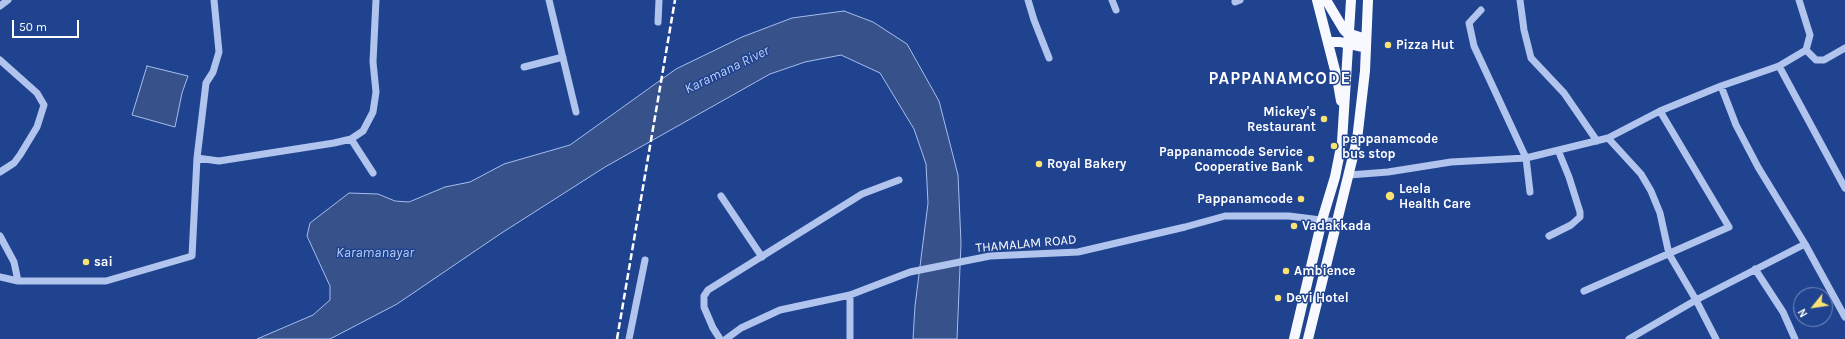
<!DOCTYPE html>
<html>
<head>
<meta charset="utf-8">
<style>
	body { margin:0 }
	#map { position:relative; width:1845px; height:339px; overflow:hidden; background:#204390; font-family:Karla,sans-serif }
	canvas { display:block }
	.north { position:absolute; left:1793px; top:287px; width:40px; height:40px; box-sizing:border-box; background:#204390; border:1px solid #798ebc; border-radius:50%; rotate:240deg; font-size:11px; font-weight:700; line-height:16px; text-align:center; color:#fff }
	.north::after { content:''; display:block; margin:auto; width:14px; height:18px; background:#fae372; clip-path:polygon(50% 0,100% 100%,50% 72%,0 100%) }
	.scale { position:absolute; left:12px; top:20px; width:67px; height:18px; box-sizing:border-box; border:2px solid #fff; border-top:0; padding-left:5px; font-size:12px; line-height:14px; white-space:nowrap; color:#fff; -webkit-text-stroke:3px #204390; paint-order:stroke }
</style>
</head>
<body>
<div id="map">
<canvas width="1845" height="339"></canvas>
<div class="north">N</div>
<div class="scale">50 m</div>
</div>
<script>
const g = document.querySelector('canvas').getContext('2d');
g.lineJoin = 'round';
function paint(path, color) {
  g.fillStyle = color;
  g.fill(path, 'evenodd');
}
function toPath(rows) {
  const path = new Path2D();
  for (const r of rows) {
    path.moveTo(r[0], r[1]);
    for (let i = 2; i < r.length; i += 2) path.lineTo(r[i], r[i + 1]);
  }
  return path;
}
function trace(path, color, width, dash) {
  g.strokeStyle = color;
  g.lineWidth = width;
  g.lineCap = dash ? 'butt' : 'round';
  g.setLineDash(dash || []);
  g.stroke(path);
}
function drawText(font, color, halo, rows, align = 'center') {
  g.font = font + ' Karla,sans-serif';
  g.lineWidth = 3;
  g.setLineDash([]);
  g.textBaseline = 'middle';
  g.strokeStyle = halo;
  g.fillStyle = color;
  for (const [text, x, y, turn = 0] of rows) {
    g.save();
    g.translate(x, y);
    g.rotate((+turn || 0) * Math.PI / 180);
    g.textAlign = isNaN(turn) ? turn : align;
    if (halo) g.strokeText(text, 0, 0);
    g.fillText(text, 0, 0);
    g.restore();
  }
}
const water = toPath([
	[844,11,873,22,907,44,939,101,958,175,961,243,957,339,913,339,915,306,928,203,926,164,914,129,880,73,841,55,805,62,770,74,605,167,500,234,397,304,330,339,257,339,313,315,330,300,330,286,307,236,310,223,349,193,378,194,395,201,409,202,445,187,470,182,504,164,570,145,676,69,742,37,792,18,844,11],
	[147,66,188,76,182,93,175,127,132,115,147,66]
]);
paint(water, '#37518a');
trace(water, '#a4beee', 1);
trace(toPath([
	[214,0,219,52,213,72,206,83,197,158,219,161,334,143,351,139,363,131,373,112,376,92,373,62,376,0],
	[549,0,576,112],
	[1028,0,1034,20,1049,58],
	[1112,0,1116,10],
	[1520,0,1524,30,1531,58,1564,93,1597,141],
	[1235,2,1240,0],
	[0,6,8,0],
	[1481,10,1469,23,1474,46,1526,158,1530,192],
	[658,22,659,0],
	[1806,50,1816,60,1824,60,1845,48],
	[0,60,37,93,44,105,37,127,20,155,14,163,0,172],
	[1779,66,1845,188],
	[524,67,563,57],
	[1721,86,1736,125,1758,167,1805,244,1845,317],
	[1608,138,1641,174,1651,191,1660,213,1669,254,1696,300,1805,244],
	[351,139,373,173],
	[1349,175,1388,172,1451,162,1526,158,1608,138,1660,111,1721,86,1779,66,1806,50,1810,35,1799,0],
	[721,196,762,257],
	[0,236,14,262,18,281],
	[1549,236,1571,225,1580,217,1580,212,1569,177,1558,150],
	[1755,269,1783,312,1795,339],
	[0,277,18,281,106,281,192,256,197,158],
	[1584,291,1729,227,1660,111],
	[629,339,645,260],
	[720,339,713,328,704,307,704,296,708,290,862,194,899,180],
	[726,339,741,328,780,310,850,295,910,272,990,256,1078,252,1185,227,1225,216,1289,216,1337,222],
	[850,339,850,295],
	[1629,339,1696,300,1716,339]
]), '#b1c4ed', 7);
trace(toPath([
	[1317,0,1337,78,1341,101],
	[1326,0,1344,30,1347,33,1366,39],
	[1329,42,1340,42,1366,48],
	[1294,339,1322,220,1335,177,1342,142,1351,0],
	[1308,339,1357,140,1365,71,1368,0]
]), '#f7f9ff', 10);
trace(toPath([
	[617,339,675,0]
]), '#fff', 2.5, [7, 3]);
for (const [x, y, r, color] of [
	[1388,45,4,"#fae372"],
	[1324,119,4,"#fae372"],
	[1334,146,4,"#fae372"],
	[1311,159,4,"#fae372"],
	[1039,164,4,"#fae372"],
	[1390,196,5,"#fae372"],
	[1301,199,4,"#fae372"],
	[1294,226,4,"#fae372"],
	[86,262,4,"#fae372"],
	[1286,271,4,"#fae372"],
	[1278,298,4,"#fae372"]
]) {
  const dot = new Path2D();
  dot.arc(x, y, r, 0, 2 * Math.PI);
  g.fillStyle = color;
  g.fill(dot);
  trace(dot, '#204390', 1.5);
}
drawText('bold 13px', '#fff', '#204390', [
	["Pizza Hut",1396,45],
	["Mickey's",1316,112,"right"],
	["Restaurant",1316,127,"right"],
	["pappanamcode",1342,139],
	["bus stop",1342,154],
	["Pappanamcode Service",1303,152,"right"],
	["Cooperative Bank",1303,167,"right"],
	["Royal Bakery",1047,164],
	["Leela",1399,189],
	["Health Care",1399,204],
	["Pappanamcode",1293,199,"right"],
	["Vadakkada",1302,226],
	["sai",94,262],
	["Ambience",1294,271],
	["Devi Hotel",1286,298]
], 'left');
drawText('13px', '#fff', '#204390', [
	["THAMALAM ROAD",1026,244,-5]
]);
drawText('italic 14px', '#bdcff4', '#204390', [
	["Karamana River",727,70,-26],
	["Karamanayar",375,253]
]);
g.letterSpacing = '1px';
drawText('bold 17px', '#fff', '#204390', [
	["PAPPANAMCODE",1280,79]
]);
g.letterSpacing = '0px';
</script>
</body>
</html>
